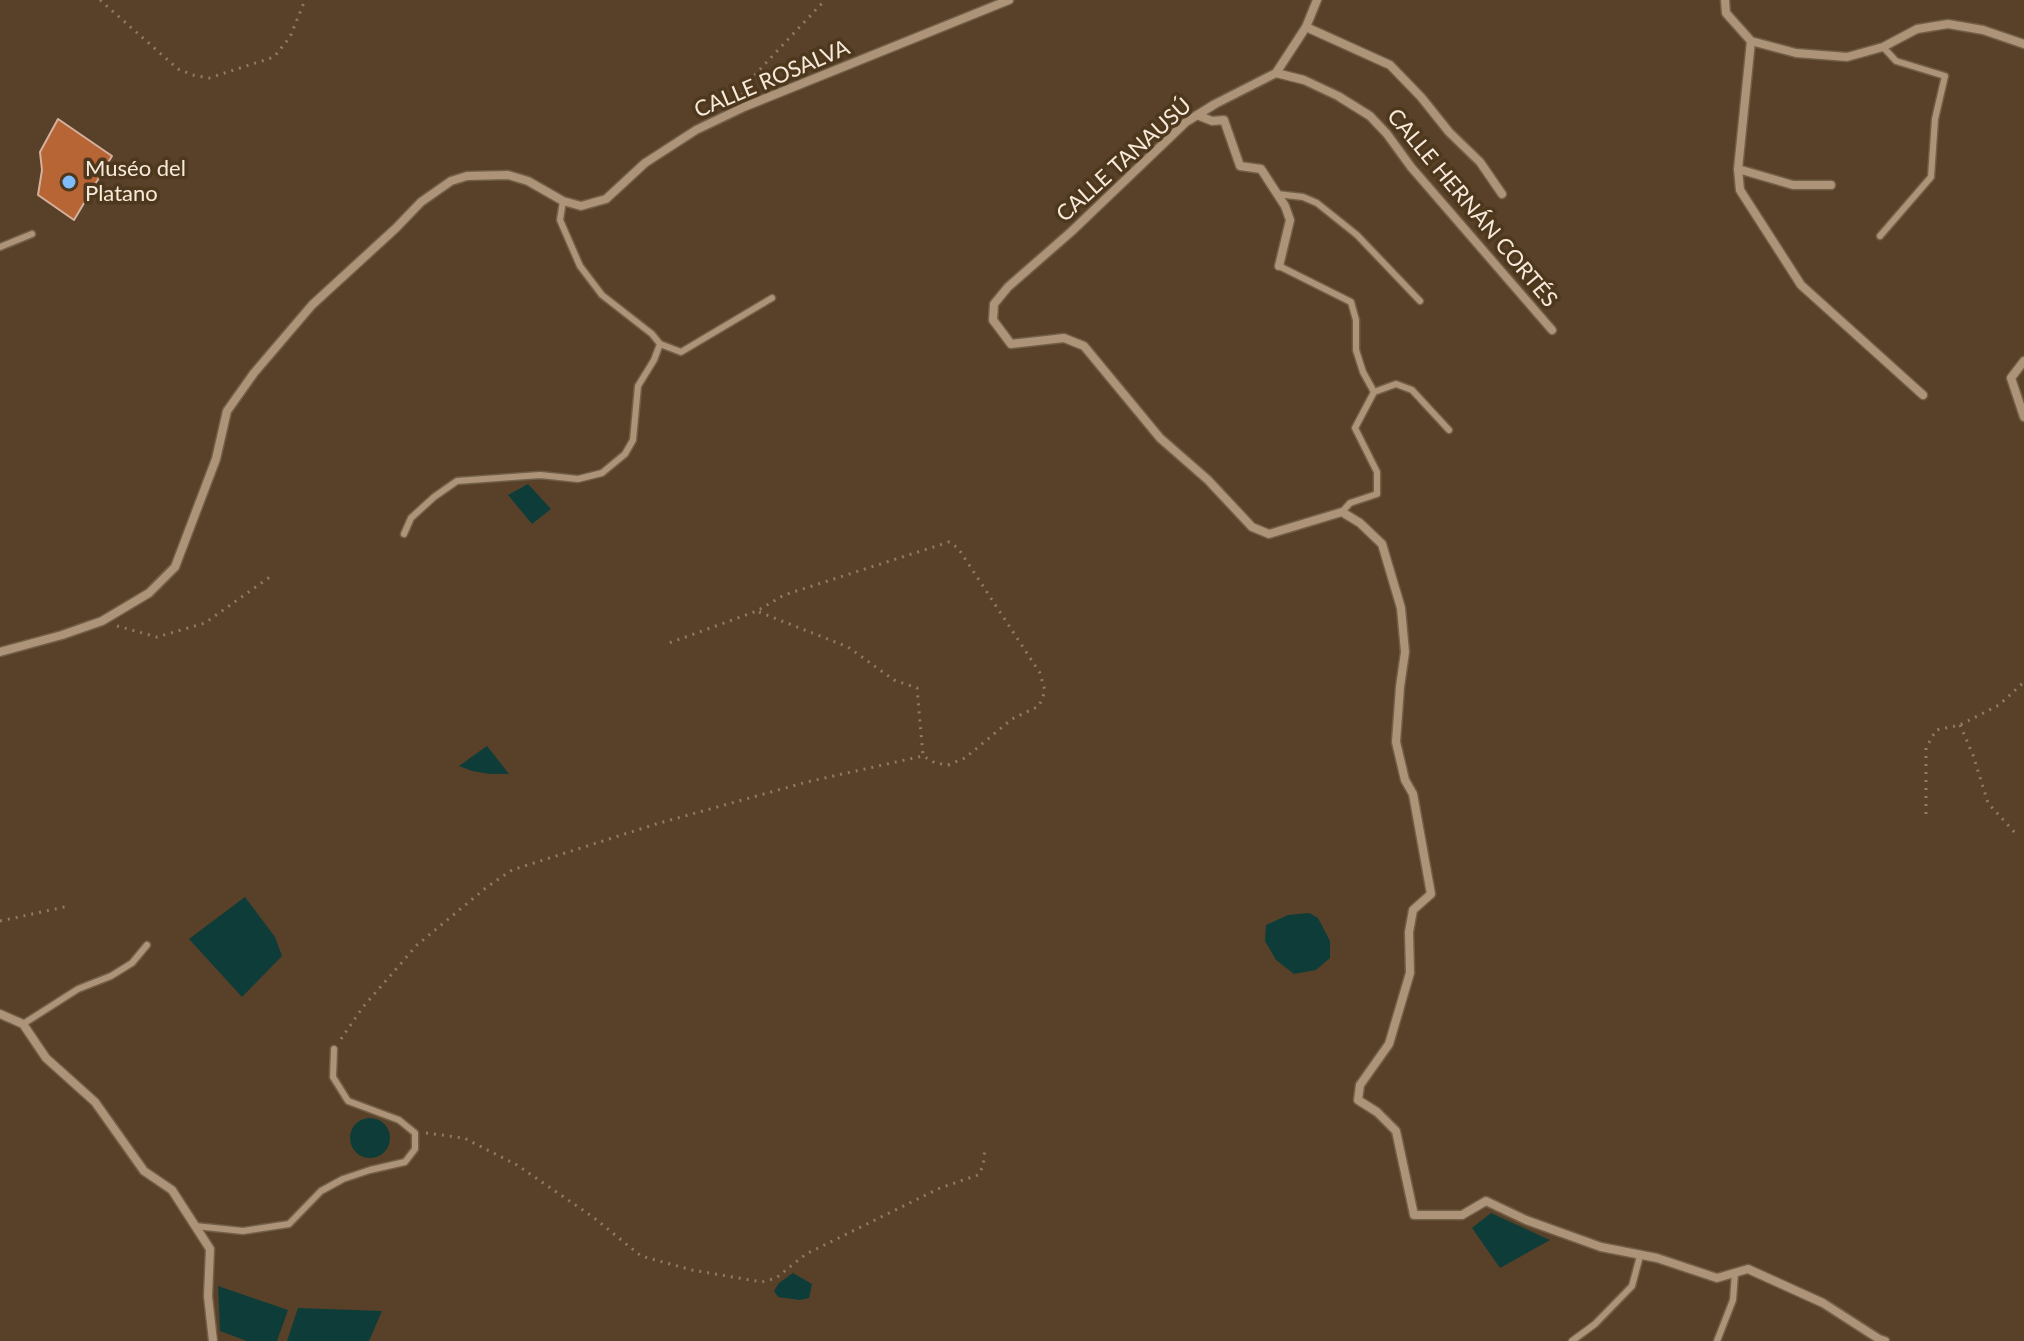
<!DOCTYPE html>
<html>
<head>
<meta charset="utf-8">
<style>
	body { margin:0 }
	canvas { display:block; background:#584128 }
</style>
</head>
<body>
<canvas width="2024" height="1341"></canvas>
<script>
const g = document.querySelector('canvas').getContext('2d');
g.lineJoin = 'round';
function paint(path, color) {
  g.fillStyle = color;
  g.fill(path, 'evenodd');
}
function toPath(rows) {
  const path = new Path2D();
  for (const r of rows) {
    if (r.length === 3) {
      path.moveTo(r[0] + r[2], r[1]);
      path.arc(r[0], r[1], r[2], 0, 2 * Math.PI);
      continue;
    }
    path.moveTo(r[0], r[1]);
    for (let i = 2; i < r.length; i += 2) path.lineTo(r[i], r[i + 1]);
  }
  return path;
}
function trace(path, color, width, dash) {
  g.strokeStyle = color;
  g.lineWidth = width;
  g.lineCap = dash ? 'butt' : 'round';
  g.setLineDash(dash || []);
  g.stroke(path);
}
function drawText(font, color, halo, rows, align = 'center') {
  g.font = font + ' Lato,sans-serif';
  g.lineWidth = 7;
  g.setLineDash([]);
  g.textBaseline = 'middle';
  g.strokeStyle = halo;
  g.fillStyle = color;
  for (const [text, x, y, turn = 0] of rows) {
    g.save();
    g.translate(x, y);
    g.rotate((+turn || 0) * Math.PI / 180);
    g.textAlign = isNaN(turn) ? turn : align;
    if (halo) g.strokeText(text, 0, 0);
    g.fillText(text, 0, 0);
    g.restore();
  }
}
paint(toPath([
	[528,484,551,509,532,524,508,495],
	[487,746,509,774,490,774,472,771,459,766],
	[245,897,275,937,282,956,242,997,189,939],
	[1309,913,1318,918,1330,941,1330,958,1316,970,1294,974,1276,960,1265,941,1266,925,1288,915],
	[370,1138,20],
	[1491,1213,1550,1240,1500,1268,1472,1228],
	[793,1273,812,1284,809,1298,800,1300,778,1297,774,1291,779,1283],
	[218,1286,288,1310,277,1341,247,1341,220,1331],
	[298,1308,382,1311,369,1341,287,1341]
]), '#0d3c39');
const building = toPath([
	[58,119,112,156,74,220,38,195,42,170,40,152,58,119]
]);
paint(building, '#b86536');
trace(building, '#d4b09d', 2);
const lane = toPath([
	[1277,194,1303,197,1317,203,1357,235,1420,301],
	[563,201,560,220,580,266,602,295,652,334,660,344,681,352,772,298],
	[1880,236,1931,177,1935,119,1945,76,1896,61,1883,47],
	[0,247,32,234],
	[1279,266,1351,302,1356,320,1356,350,1363,372,1374,392,1355,428,1377,472,1377,494,1350,503,1342,512],
	[1374,392,1396,384,1412,390,1449,430],
	[404,534,411,518,434,497,457,481,540,475,578,479,602,473,625,454,633,440,638,386,654,360,660,344],
	[23,1024,78,989,111,976,132,963,147,945],
	[195,1226,243,1231,289,1224,321,1191,343,1179,370,1170,405,1162,415,1149,415,1133,399,1120,348,1101,333,1077,334,1049],
	[1572,1341,1595,1324,1632,1286,1640,1256],
	[1717,1341,1733,1300,1735,1273]
]);
const street = toPath([
	[1317,0,1306,27,1276,73,1215,104,1186,122,1072,231,1008,287,994,304,993,320,1011,344,1064,338,1084,346,1160,438,1208,480,1252,527,1269,534,1342,512,1360,523,1382,544,1401,608,1405,652,1400,687,1396,742,1405,780,1413,794,1431,894,1413,910,1409,932,1410,973,1389,1044,1360,1085,1358,1100,1377,1112,1396,1131,1414,1215,1462,1215,1486,1201,1526,1220,1601,1247,1657,1258,1717,1278,1748,1269,1823,1303,1879,1339,1885,1341],
	[1725,0,1726,13,1751,41,1796,53,1847,57,1883,47,1917,29,1948,24,1983,30,2024,44],
	[1306,27,1390,65,1421,97,1449,132,1480,162,1502,194],
	[1751,41,1738,169,1793,185,1831,185],
	[1276,73,1304,80,1338,96,1370,116,1387,134,1411,167,1552,330],
	[1197,115,1212,121,1224,120,1240,166,1261,169,1285,206,1290,220,1279,266],
	[1738,169,1740,190,1801,285,1923,395],
	[2024,361,2011,378,2024,417],
	[0,652,62,635,102,621,149,593,175,567,216,459,227,411,254,373,312,305,396,228,421,202,451,181,467,176,508,175,528,181,563,201,581,206,606,199,645,163,696,130,744,107,1009,0],
	[0,1014,23,1024,46,1058,95,1102,144,1171,172,1190,210,1249,208,1296,213,1341]
]);
trace(lane, '#715e47', 9);
trace(street, '#715e47', 11);
trace(toPath([
	[100,0,178,69,193,75,209,78,274,57,290,37,305,0],
	[742,95,742,92,749,81,825,0],
	[759,612,848,647,894,680,917,688,923,756],
	[117,626,157,637,205,623,274,574],
	[1960,725,1973,755,1988,803,2017,835],
	[1926,814,1926,748,1936,730,1960,725,1999,705,2024,682],
	[0,921,69,906],
	[341,1039,363,1007,417,945,487,887,512,870,656,824,807,782,923,756,935,763,948,765,965,758,1012,719,1039,706,1045,691,1040,673,958,548,949,542,784,595,757,611,669,643],
	[426,1133,464,1138,517,1165,593,1217,641,1256,692,1270,762,1282,776,1278,806,1254,940,1188,978,1175,983,1166,985,1149]
]), '#8f7b65', 3, [2, 6]);
trace(lane, '#ad9377', 6);
trace(street, '#ad9377', 8);
for (const [x, y, r, color] of [
	[69,182,8,"#7fbdfa"]
]) {
  const dot = new Path2D();
  dot.arc(x, y, r, 0, 2 * Math.PI);
  g.fillStyle = color;
  g.fill(dot);
  trace(dot, '#4d371d', 3);
}
drawText('22px', '#f8eadb', '#4d371d', [
	["CALLE ROSALVA",772,79,-23],
	["CALLE TANAUSÚ",1124,160,-42],
	["CALLE HERNÁN CORTÉS",1472,208,50]
]);
drawText('22px', '#f8eadb', '#4d371d', [
	["Muséo del",85,169],
	["Platano",85,194]
], 'left');
</script>
</body>
</html>
